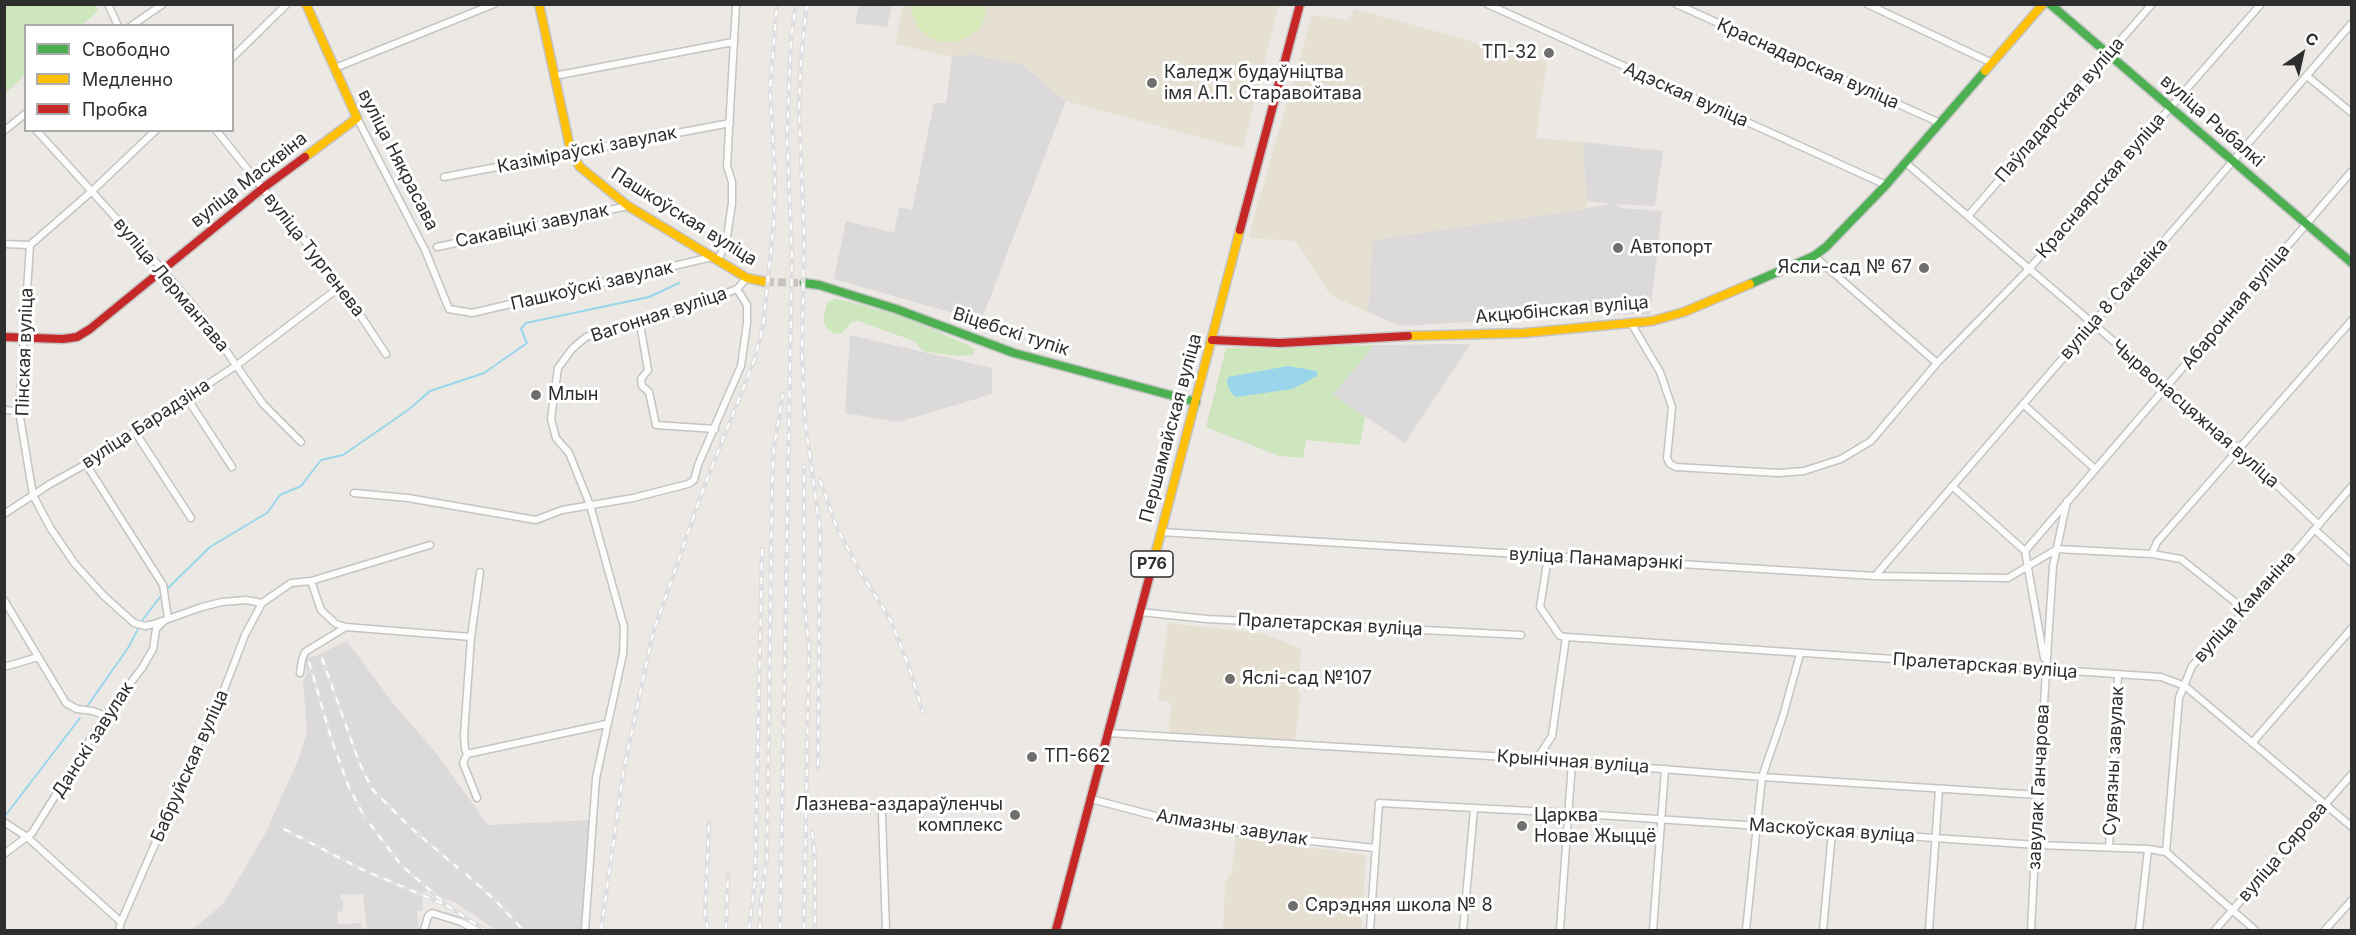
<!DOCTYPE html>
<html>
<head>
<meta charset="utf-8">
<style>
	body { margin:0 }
	#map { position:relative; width:2356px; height:935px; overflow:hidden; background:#ece8e4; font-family:Inter,sans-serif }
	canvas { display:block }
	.frame { position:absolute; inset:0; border:6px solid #2e2e2e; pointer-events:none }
	.legend { position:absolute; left:24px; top:24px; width:210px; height:108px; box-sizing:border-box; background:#fff; border:2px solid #ababab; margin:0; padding:8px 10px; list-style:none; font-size:18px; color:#2e2e2e }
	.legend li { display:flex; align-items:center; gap:12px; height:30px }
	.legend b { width:30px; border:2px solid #ababab }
	.north { position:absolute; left:2272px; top:24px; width:60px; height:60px; -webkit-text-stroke:4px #fff; paint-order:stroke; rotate:34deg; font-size:16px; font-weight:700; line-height:24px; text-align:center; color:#2e2e2e }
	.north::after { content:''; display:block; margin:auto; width:21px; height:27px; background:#2e2e2e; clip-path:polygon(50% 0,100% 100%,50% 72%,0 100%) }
</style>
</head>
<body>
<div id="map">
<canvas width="2356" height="935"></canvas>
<div class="frame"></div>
<ul class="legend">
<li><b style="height:8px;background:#4caf50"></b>Свободно</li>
<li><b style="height:8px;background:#ffc107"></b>Медленно</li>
<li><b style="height:8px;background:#c62828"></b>Пробка</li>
</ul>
<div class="north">С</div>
</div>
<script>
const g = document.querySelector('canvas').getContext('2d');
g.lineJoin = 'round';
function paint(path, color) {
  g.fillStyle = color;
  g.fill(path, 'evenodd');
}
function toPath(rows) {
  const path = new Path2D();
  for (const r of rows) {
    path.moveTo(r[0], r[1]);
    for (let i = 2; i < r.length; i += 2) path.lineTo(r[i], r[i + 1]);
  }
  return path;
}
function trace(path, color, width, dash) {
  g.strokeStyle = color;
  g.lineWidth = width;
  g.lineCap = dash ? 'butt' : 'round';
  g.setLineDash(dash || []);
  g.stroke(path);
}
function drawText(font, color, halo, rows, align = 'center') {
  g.font = font + ' Inter,sans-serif';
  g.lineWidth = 6;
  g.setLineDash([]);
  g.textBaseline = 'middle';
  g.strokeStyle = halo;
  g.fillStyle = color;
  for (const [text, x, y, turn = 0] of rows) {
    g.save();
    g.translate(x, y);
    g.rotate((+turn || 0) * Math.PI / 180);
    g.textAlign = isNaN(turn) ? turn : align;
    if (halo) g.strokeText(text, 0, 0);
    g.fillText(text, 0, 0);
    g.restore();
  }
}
paint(toPath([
	[859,4,892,5,887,27,855,23],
	[973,54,1023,65,1066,101,981,321,834,279,846,221,894,233,899,207,912,210,934,103,946,103,952,57],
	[1583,142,1663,151,1655,206,1614,204,1619,205,1620,208,1662,211,1650,315,1613,314,1400,326,1368,312,1372,240,1613,204,1586,201],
	[850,335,992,368,992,394,899,422,845,413],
	[1471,344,1405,443,1333,395,1374,345],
	[347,641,392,702,436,753,488,825,590,820,582,930,496,930,453,901,443,899,429,886,422,898,423,911,417,911,419,930,367,930,363,894,340,895,340,899,343,899,343,911,337,912,338,924,361,923,362,930,192,930,224,903,264,836,299,758,307,732,303,681,307,674,305,658,315,656]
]), '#dcd9db');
paint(toPath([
	[903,5,1279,5,1243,149,1066,101,1023,65,973,54,952,57,895,44],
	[1355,9,1547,62,1536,138,1583,142,1587,209,1373,240,1368,312,1330,295,1296,241,1248,238,1312,15,1348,20],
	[1168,623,1262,633,1301,649,1298,693,1301,694,1295,741,1169,733,1171,703,1158,700],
	[1236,837,1366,855,1361,930,1223,930,1225,882,1232,872]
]), '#e6e0d3');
paint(toPath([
	[5,4,95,5,98,11,82,25,26,26,25,75,5,94],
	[834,299,843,300,908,318,967,345,975,349,973,355,956,356,923,351,914,341,858,321,851,322,842,333,834,334,826,327,823,321,827,303],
	[1374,345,1333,395,1365,417,1360,445,1306,440,1303,458,1279,456,1206,427,1226,348]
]), '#cee6be');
paint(toPath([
	[911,5,911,4,987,5,984,19,978,30,968,37,955,42,942,42,929,37,918,27,913,17]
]), '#d9eabb');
paint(toPath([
	[1288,366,1317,371,1317,376,1292,389,1236,397,1231,393,1227,383,1228,377]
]), '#99d6ec');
trace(toPath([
	[167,589,210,547,267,513,280,495,301,486,321,460,343,455,408,410,430,391,484,373,527,343,521,329,526,323,649,297,679,283],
	[141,622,160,597],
	[88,705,128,648,139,627],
	[5,816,80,718]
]), '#99d6ec', 2);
trace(toPath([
	[766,282,804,283]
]), '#c6c3c0', 8, [8, 4]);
const street = toPath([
	[108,4,118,26],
	[1487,4,1886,185],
	[1676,4,1940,123],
	[1867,4,1992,63],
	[131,26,163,4],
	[232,58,287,4],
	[335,68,494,4],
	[554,76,733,42],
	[2307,76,2352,113],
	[357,118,425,250,449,309,472,313,712,257],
	[36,130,163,270,204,319,263,404,301,442],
	[216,130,341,286,386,354],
	[4,131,26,113],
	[1906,163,2239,449,2319,525],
	[444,177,730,123],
	[1968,216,2152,4],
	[4,244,30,245],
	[30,245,19,411,33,495,51,529,75,564,104,596,134,623,145,626,154,624,202,607,222,602,246,600,262,603],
	[30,245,91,192,156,130],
	[437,247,628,206],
	[1814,256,1937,363],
	[717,261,726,244,732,203,732,182,727,166,736,4],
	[1631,323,1660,372,1672,407,1667,458,1670,464,1676,467,1778,473,1804,471,1841,459,1871,441,1937,363,2029,269,2261,4],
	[640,324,648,370,641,379,642,386,649,392,656,425,715,429],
	[187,398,232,467],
	[2023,404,2095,469],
	[4,410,19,411],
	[135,432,191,518],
	[86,464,163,585,168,618],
	[1952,486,2025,551,2044,658],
	[354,493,408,498,536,520,562,510,633,498,688,484,694,480,698,465,741,366,747,323,747,305,737,289],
	[4,514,50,484,86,464,237,365,341,286],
	[2315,530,2352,563],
	[1161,532,1875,576,2008,578,2057,549,2152,554,2181,559,2245,610],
	[2025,551,2352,171],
	[2152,554,2157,542,2352,320],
	[480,572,471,637,464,735,465,749,467,754,606,724],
	[1875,576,2352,23],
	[311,581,321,610,336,624,346,627,471,637],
	[4,600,66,703,77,709,93,711,105,716],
	[1140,612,1207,619,1521,635],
	[1566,637,2161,677,2185,686,2352,827],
	[4,667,38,657],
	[300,673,302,660,305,652,346,627],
	[1108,733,1523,758,1762,777,2038,795],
	[2252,743,2352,628],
	[467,754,463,763,477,798],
	[1536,760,1552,736,1566,637,1560,636,1540,607,1548,557],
	[1091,799,1178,822,1255,835,1375,848],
	[882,815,886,930],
	[4,822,27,837,121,922],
	[2109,847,2118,675],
	[2166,852,2179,698,2192,666,2245,610,2352,486],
	[4,854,32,833,105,716,142,668,153,649,156,629,163,622],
	[119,930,121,922,205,729,220,700,245,635,262,603,291,583,311,581,430,545],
	[424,930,428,916,432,913,461,922,476,930],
	[585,930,596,778,623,654,624,627,590,505,569,453,556,438,551,419,558,368,572,349,586,337,610,329,640,324,685,309,737,289,747,278],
	[1370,930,1379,803,1569,813,2037,845,2148,849,2166,852,2255,930],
	[1463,930,1474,809],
	[1560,930,1572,762],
	[1653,930,1665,769],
	[1746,930,1762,777,1783,716,1800,654],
	[1823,930,1832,832],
	[1929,930,1939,789],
	[2031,930,2038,795,2053,566,2067,501],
	[2139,930,2148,849],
	[2215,930,2352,774],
	[2325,930,2352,900]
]);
const fast = toPath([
	[2050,4,2352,263],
	[804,283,819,285,896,309,1014,353,1196,402],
	[1750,284,1814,256,1826,247,1886,185,1985,71]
]);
const slow = toPath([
	[539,4,571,152,580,167,628,206,747,278,766,282],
	[1985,71,2043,4],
	[305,157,357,118,306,4],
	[1408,336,1524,333,1652,321,1684,312,1750,284],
	[1154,559,1240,230]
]);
const jam = toPath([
	[1240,230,1300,4],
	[4,337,63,339,77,337,90,329,263,188,305,157],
	[1212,340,1280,343,1408,336],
	[1056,930,1154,559]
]);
trace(street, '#c5c4c5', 9);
trace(fast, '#c5c4c5', 11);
trace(slow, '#c5c4c5', 11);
trace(jam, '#c5c4c5', 11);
trace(street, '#fcfcfb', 6);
trace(fast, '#4caf50', 8);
trace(slow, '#ffc107', 8);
trace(jam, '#c62828', 8);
const rail = toPath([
	[807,4,801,58,799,108,804,236,802,354,805,420,820,529,818,768],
	[820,480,837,528,861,573,891,621,908,664,923,712],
	[322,658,359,762,372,789,411,828,458,868],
	[309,662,332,741,348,785,365,818],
	[370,824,401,865,449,907,485,930],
	[284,829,361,869,448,906],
	[812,832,815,856,815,930],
	[466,874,496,901,523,930],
	[755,878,762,549],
	[601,930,624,768,653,633,704,487,754,361,763,327,774,221,775,176,770,91,777,4],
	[708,930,705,912,709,822],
	[726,930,728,873],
	[749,930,756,871],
	[760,930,760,910,767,856,772,488,774,446,783,394],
	[780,930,792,258,787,136,791,38,796,4],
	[804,930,809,646,804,600,804,466]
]);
trace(rail, '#dfdfe1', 4.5);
trace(rail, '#fff', 2, [7]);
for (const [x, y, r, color] of [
	[1549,53,6,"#706f6e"],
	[1152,83,6,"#706f6e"],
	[1618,248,6,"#706f6e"],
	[1924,268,6,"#706f6e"],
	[536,395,6,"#706f6e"],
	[1230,679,6,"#706f6e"],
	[1032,757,6,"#706f6e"],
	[1015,815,6,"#706f6e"],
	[1522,826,6,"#706f6e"],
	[1293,906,6,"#706f6e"]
]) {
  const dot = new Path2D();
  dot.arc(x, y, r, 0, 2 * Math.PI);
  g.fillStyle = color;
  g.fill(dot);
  trace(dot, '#fff', 2);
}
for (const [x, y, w] of [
	[1152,564,42]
]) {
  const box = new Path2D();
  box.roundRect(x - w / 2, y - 13, w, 26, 4.5);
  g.fillStyle = '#fff';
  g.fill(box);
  trace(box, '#2e2e2e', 1.5);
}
drawText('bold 16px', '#2e2e2e', null, [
	["Р76",1152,564]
]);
drawText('18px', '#2e2e2e', '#fff', [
	["ТП-32",1537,53,"right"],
	["Каледж будаўніцтва",1164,73],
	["імя А.П. Старавойтава",1164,94],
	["Автопорт",1630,248],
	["Ясли-сад № 67",1912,268,"right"],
	["Млын",548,395],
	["Яслі-сад №107",1242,679],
	["ТП-662",1044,757],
	["Лазнева-аздараўленчы",1003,805,"right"],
	["комплекс",1003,826,"right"],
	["Царква",1534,816],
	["Новае Жыццё",1534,837],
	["Сярэдняя школа № 8",1305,906]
], 'left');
drawText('18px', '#2e2e2e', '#fff', [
	["Краснадарская вуліца",1808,64,24],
	["Адэская вуліца",1686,95,24],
	["Паўладарская вуліца",2060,110,-49],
	["вуліца Рыбалкі",2212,121,41],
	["Казіміраўскі завулак",587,150,-11],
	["вуліца Някрасава",398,160,63],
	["вуліца Масквіна",249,180,-38],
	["Краснаярская вуліца",2101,186,-49],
	["Пашкоўская вуліца",684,217,32],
	["Сакавіцкі завулак",532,226,-12],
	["вуліца Тургенева",314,255,52],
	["вуліца Лермантава",171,285,50],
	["Пашкоўскі завулак",592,286,-13],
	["вуліца 8 Сакавіка",2114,299,-49],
	["Абаронная вуліца",2236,307,-50],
	["Акцюбінская вуліца",1562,310,-5],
	["Вагонная вуліца",659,315,-18],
	["Віцебскі тупік",1011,332,18],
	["Пінская вуліца",25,352,-88],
	["Чырвонасцяжная вуліца",2195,414,41],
	["вуліца Барадзіна",146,424,-33],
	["Першамайская вуліца",1171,428,-75],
	["вуліца Панамарэнкі",1596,559,3],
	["вуліца Каманіна",2245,607,-48],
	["Пралетарская вуліца",1330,625,3],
	["Пралетарская вуліца",1985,666,4],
	["Данскі завулак",93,740,-57],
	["Сувязны завулак",2114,761,-87],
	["Крынічная вуліца",1573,762,4],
	["Бабруйская вуліца",190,766,-66],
	["завулак Ганчарова",2039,787,-87],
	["Алмазны завулак",1232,828,9],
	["Маскоўская вуліца",1832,831,4],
	["вуліца Сярова",2283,852,-49]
]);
</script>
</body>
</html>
